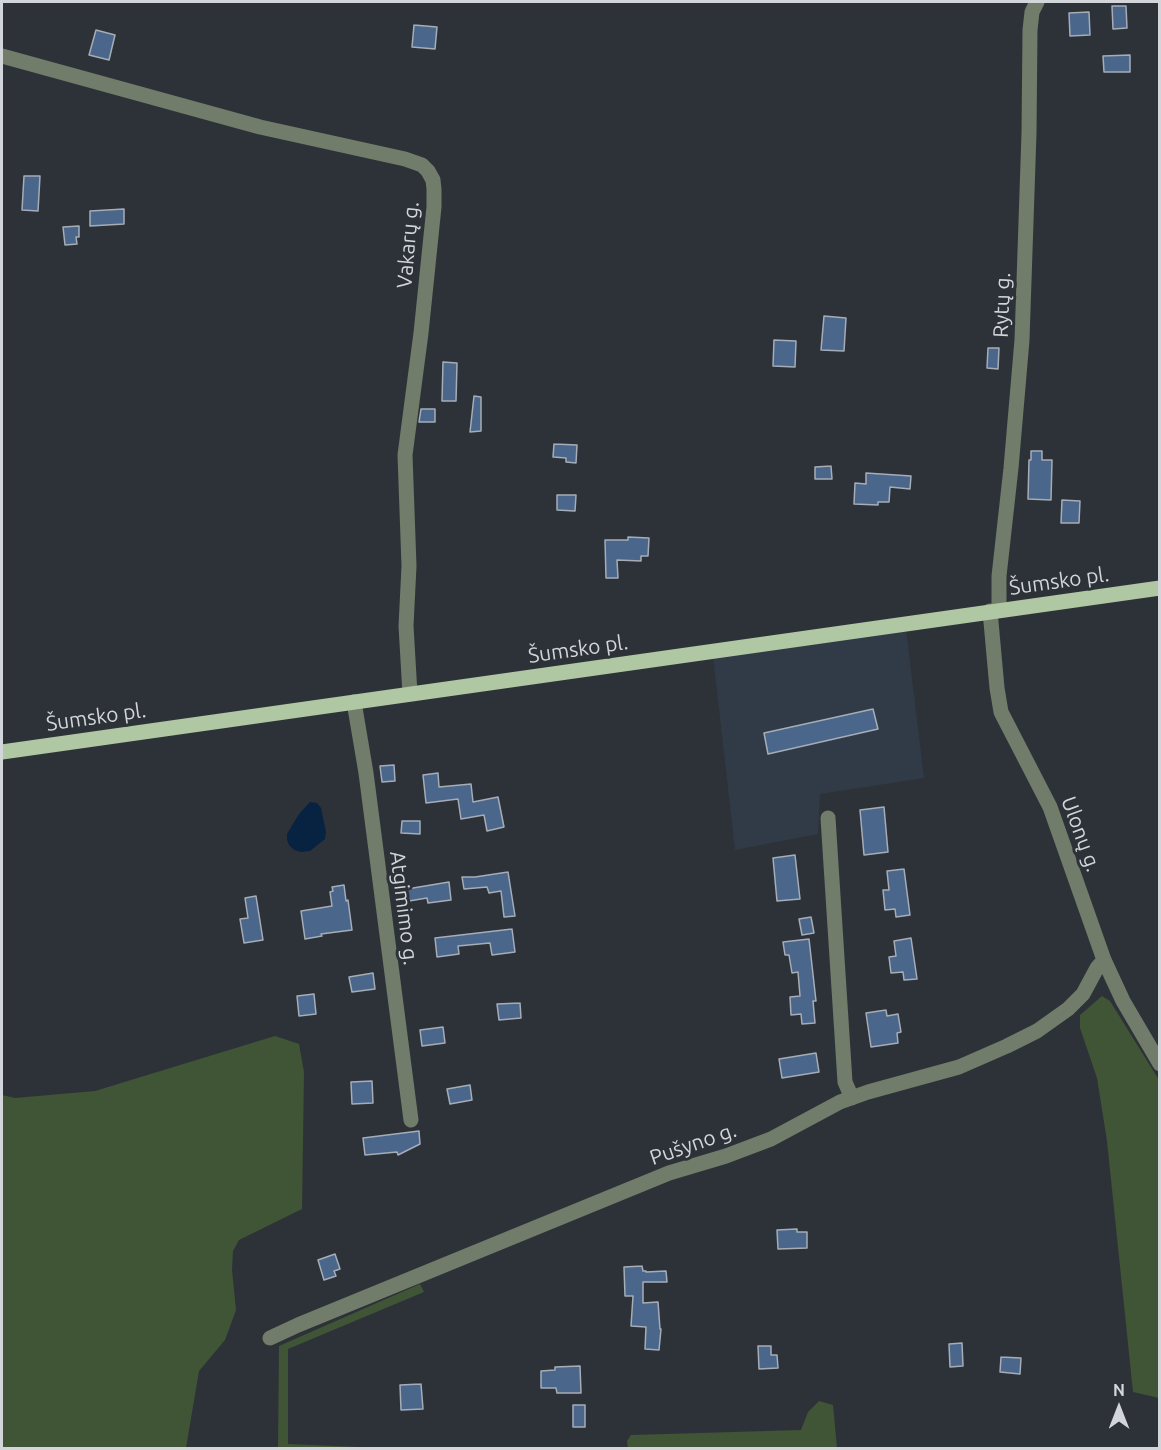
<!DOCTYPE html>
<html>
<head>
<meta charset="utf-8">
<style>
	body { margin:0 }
	#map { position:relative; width:1161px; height:1450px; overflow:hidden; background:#2d3239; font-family:Ubuntu,sans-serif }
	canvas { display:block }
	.frame { position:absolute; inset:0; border:3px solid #d2d6da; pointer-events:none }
	.north { position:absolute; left:1089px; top:1378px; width:60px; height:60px; -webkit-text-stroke:4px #2d3239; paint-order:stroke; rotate:0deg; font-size:16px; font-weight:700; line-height:24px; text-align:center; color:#d2d6da }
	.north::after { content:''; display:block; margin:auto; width:21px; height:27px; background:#d2d6da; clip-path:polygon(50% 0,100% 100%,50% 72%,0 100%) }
</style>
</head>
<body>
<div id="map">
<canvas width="1161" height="1450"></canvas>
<div class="frame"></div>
<div class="north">N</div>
</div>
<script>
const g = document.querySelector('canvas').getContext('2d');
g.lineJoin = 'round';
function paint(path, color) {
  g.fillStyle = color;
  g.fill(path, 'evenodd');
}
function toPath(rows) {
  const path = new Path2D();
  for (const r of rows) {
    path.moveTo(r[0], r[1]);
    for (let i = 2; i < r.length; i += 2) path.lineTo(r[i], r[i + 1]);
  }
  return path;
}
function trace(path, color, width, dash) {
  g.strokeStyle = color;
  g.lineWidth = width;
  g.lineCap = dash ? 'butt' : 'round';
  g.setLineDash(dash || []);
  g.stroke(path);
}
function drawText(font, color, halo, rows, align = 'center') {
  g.font = font + ' Ubuntu,sans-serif';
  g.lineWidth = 6;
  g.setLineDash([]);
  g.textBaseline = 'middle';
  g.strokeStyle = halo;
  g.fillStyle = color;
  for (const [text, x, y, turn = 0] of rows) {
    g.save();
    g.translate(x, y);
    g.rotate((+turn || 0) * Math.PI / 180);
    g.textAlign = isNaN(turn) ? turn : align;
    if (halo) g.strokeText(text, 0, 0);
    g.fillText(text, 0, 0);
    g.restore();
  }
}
paint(toPath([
	[906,629,924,778,820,794,818,834,735,850,713,656]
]), '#313a47');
paint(toPath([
	[1102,996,1110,1001,1159,1080,1159,1398,1133,1392,1107,1141,1097,1078,1080,1028,1080,1015],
	[275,1036,299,1044,304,1072,302,1209,239,1240,233,1251,232,1270,236,1310,225,1340,199,1371,186,1448,2,1448,2,1095,15,1098,95,1091],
	[420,1284,424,1292,288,1349,288,1444,359,1447,361,1448,278,1448,279,1346],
	[819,1401,833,1405,837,1448,628,1448,627,1441,631,1435,801,1430,808,1412]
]), '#405436');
paint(toPath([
	[310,802,317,803,321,808,326,832,325,839,310,851,301,852,294,850,289,845,287,840,287,834,299,814]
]), '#082241');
const building = toPath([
	[1112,6,1126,6,1127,28,1113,29,1112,6],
	[1089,12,1090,35,1070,36,1069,13,1089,12],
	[414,25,437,27,435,49,412,47,414,25],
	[96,30,115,35,109,60,89,55,96,30],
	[1130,55,1130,72,1104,72,1103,56,1130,55],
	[24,176,40,176,38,211,22,210,24,176],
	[124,209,124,224,90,226,90,211,124,209],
	[79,226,79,237,76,237,77,244,65,245,63,227,79,226],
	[824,316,846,318,844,351,821,350,824,316],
	[774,340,796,341,795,367,773,366,774,340],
	[988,348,999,348,998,369,987,368,988,348],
	[443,362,457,363,456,401,442,401,443,362],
	[474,396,481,397,481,431,470,432,474,396],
	[421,409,435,409,435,422,419,422,421,409],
	[554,444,577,445,576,463,566,462,566,458,553,457,554,444],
	[1031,451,1042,451,1042,460,1052,460,1051,500,1028,499,1029,460,1031,460,1031,451],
	[831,466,832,479,815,479,815,467,831,466],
	[866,473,911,476,910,489,890,487,889,502,878,502,878,505,854,504,855,483,866,484,866,473],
	[557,495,576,495,575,511,557,510,557,495],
	[1062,500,1080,501,1079,523,1061,523,1062,500],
	[628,537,649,538,648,556,641,556,641,561,617,560,618,578,606,578,605,540,628,540,628,537],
	[873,709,878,729,768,754,764,733,873,709],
	[394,765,395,781,382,782,380,766,394,765],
	[438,773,439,787,471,784,473,802,498,797,504,827,487,831,484,815,461,819,458,799,426,803,423,775,438,773],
	[884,807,888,852,864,855,860,810,884,807],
	[402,821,420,821,420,834,401,833,402,821],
	[795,855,800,899,777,901,773,858,795,855],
	[904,869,910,915,896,917,895,909,885,910,883,890,889,890,887,871,904,869],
	[508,872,515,916,504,917,501,891,489,893,487,887,464,889,462,877,475,877,508,872],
	[449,882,451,900,428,903,427,898,403,902,401,890,449,882],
	[344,885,346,901,348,900,352,930,321,934,322,936,305,939,301,911,332,906,330,892,333,891,332,887,344,885],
	[256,896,263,940,244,943,240,919,248,918,245,898,256,896],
	[811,917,814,933,802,935,799,919,811,917],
	[512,929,515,952,492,955,490,943,458,946,459,954,437,957,435,938,512,929],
	[911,938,917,979,904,980,903,972,891,973,889,957,896,956,894,941,911,938],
	[809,939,816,1001,813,1001,815,1023,802,1024,801,1014,791,1015,790,997,800,996,798,972,792,973,789,955,785,955,783,942,809,939],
	[373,973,375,989,352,992,349,977,373,973],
	[314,994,316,1014,299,1016,297,996,314,994],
	[520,1003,521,1018,499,1020,497,1004,520,1003],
	[886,1010,887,1016,898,1014,901,1032,897,1033,898,1043,871,1047,866,1013,886,1010],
	[443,1027,445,1043,422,1046,420,1030,443,1027],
	[816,1053,819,1072,782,1078,779,1059,816,1053],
	[372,1081,373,1103,352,1104,351,1082,372,1081],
	[470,1085,472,1100,450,1104,447,1089,470,1085],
	[419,1131,420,1144,398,1155,397,1152,365,1155,363,1138,419,1131],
	[797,1229,797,1232,807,1232,807,1248,778,1249,777,1230,797,1229],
	[335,1254,340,1269,334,1271,336,1276,324,1280,318,1260,335,1254],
	[642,1266,643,1271,646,1271,646,1272,666,1271,667,1282,643,1282,643,1303,658,1302,660,1329,661,1329,659,1350,645,1349,646,1327,631,1326,633,1296,625,1296,624,1267,642,1266],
	[962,1343,963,1366,950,1367,949,1344,962,1343],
	[758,1346,771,1346,771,1355,777,1355,778,1368,759,1369,758,1346],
	[1001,1357,1021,1358,1020,1374,1000,1372,1001,1357],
	[580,1366,581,1393,557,1393,556,1388,541,1388,541,1371,555,1370,555,1367,580,1366],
	[421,1384,423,1409,401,1410,400,1385,421,1384],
	[573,1405,585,1405,585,1427,573,1427,573,1405]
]);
paint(building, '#4a668b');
trace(building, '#a6adb6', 1.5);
trace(toPath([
	[2,56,260,127,405,159,422,165,428,171,433,180,434,189,434,207,421,333,405,455,409,566,406,626,410,694],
	[999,610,999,576,1011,468,1022,340,1029,133,1030,30,1032,12,1037,2],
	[990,611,997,688,1001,712,1050,807,1104,960,1123,1001,1160,1064],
	[354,702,366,773,411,1120],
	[828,818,845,1082,852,1098],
	[270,1338,298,1325,669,1173,726,1156,771,1139,840,1102,868,1092,959,1067,1007,1046,1037,1031,1068,1009,1083,994,1097,968,1104,960]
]), '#717c6b', 15);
trace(toPath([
	[2,752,1160,588]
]), '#afc7a2', 15);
drawText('21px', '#d2d6da', '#2d3239', [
	["Vakarų g.",408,245,-85],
	["Rytų g.",1002,305,-88],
	["Šumsko pl.",1059,581,-8],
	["Šumsko pl.",578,649,-8],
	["Šumsko pl.",96,717,-8],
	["Ulonų g.",1081,834,70],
	["Atgimimo g.",404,908,83],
	["Pušyno g.",693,1144,-19]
]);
</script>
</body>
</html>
